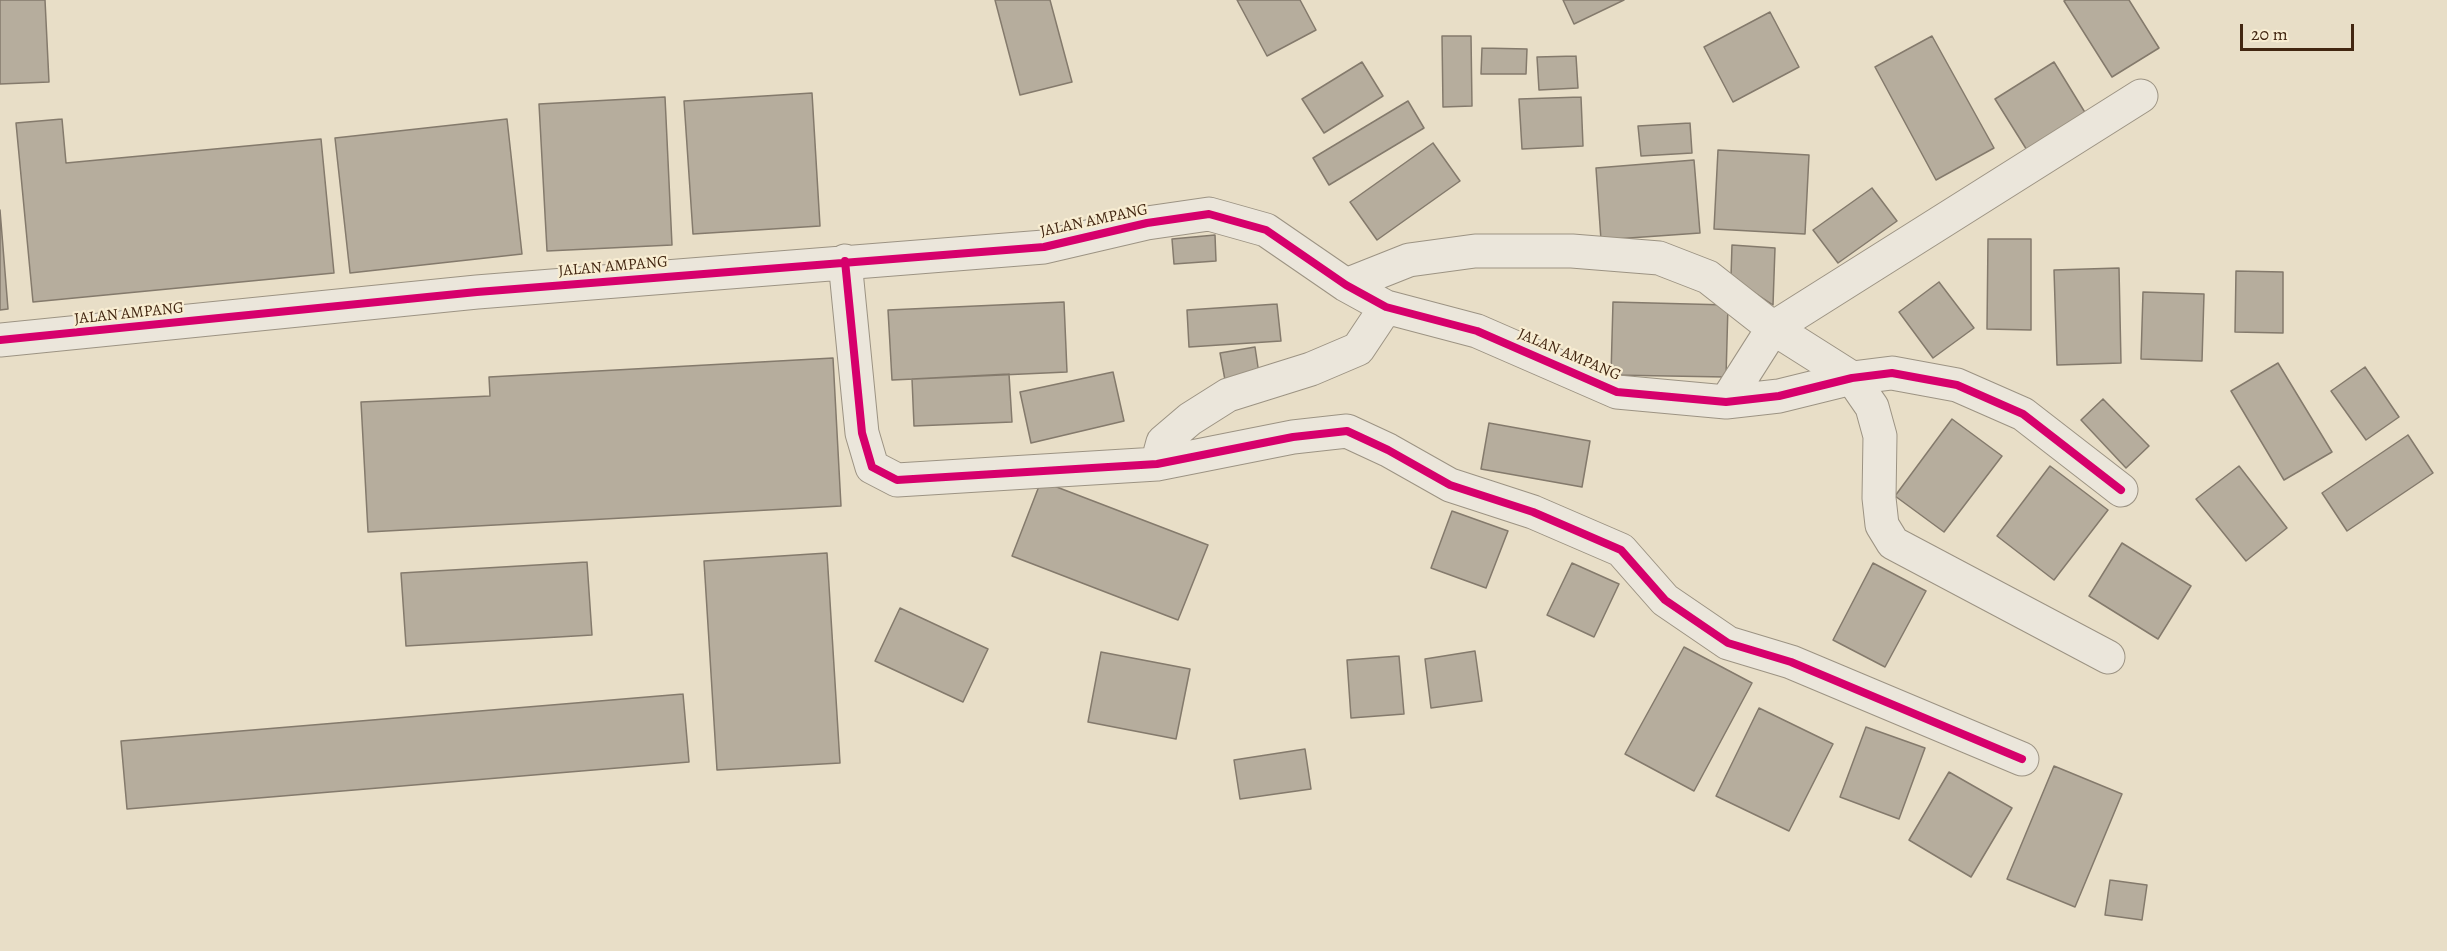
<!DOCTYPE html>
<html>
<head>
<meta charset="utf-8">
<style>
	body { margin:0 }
	#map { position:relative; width:2447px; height:951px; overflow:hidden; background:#e8dec7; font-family:Alegreya,serif }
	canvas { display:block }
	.scale { position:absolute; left:2240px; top:24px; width:114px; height:27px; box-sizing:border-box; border:3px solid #422611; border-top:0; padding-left:8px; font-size:18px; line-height:21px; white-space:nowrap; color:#422611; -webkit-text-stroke:4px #f8edd2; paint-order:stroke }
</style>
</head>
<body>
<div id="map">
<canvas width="2447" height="951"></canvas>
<div class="scale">20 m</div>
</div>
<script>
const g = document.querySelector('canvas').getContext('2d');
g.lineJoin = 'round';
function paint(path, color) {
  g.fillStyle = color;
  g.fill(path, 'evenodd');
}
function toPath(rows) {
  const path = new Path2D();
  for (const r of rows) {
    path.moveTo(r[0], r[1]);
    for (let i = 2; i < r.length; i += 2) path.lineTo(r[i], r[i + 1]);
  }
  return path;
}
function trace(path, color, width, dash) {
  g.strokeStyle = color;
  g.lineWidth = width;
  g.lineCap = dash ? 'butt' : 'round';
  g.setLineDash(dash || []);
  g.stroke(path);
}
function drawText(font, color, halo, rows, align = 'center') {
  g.font = font + ' Alegreya,serif';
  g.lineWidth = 4.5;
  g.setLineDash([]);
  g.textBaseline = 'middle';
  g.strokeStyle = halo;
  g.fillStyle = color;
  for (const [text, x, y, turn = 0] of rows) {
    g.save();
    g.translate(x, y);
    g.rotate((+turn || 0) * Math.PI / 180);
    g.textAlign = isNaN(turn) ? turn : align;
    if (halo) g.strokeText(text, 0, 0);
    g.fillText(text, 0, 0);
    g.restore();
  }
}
const building = toPath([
	[0,0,45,0,49,82,0,84,0,0],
	[995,0,1050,0,1072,82,1020,95,995,0],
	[1237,0,1300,0,1316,30,1267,56,1237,0],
	[1563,0,1624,0,1574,24,1563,0],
	[2066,0,2129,0,2159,48,2112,77,2064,1,2066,0],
	[1770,12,1799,67,1733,102,1704,47,1770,12],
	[1442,36,1471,36,1472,106,1443,107,1442,36],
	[1932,36,1994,148,1936,180,1875,67,1932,36],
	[1482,48,1527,49,1526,74,1481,74,1482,48],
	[1576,56,1578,88,1539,90,1537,57,1576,56],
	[1362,62,1383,96,1324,133,1302,99,1362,62],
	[2054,62,2089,119,2030,155,1995,99,2054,62],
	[812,93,820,226,693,234,684,101,812,93],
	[665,97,672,245,547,251,539,104,665,97],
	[1581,97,1583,146,1522,149,1519,99,1581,97],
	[1408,101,1424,128,1329,185,1313,158,1408,101],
	[62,119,66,163,321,139,334,273,33,302,16,123,62,119],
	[507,119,522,254,350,273,335,138,507,119],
	[1690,123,1692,153,1641,156,1638,126,1690,123],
	[1433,143,1460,181,1377,240,1350,202,1433,143],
	[1718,150,1809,155,1805,234,1714,229,1718,150],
	[1694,160,1700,233,1601,240,1596,168,1694,160],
	[1872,188,1897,221,1838,263,1813,230,1872,188],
	[0,210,8,309,0,310,0,210],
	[1215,235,1216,261,1174,264,1172,239,1215,235],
	[1988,239,2031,239,2031,330,1987,329,1988,239],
	[1732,245,1775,248,1773,305,1731,277,1732,245],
	[2119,268,2121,363,2057,365,2054,270,2119,268],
	[2236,271,2283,272,2283,333,2235,332,2236,271],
	[1939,282,1974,328,1933,358,1899,312,1939,282],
	[2143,292,2204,294,2202,361,2141,359,2143,292],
	[1064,302,1067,372,892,380,888,310,1064,302],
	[1613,302,1728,305,1726,377,1611,375,1613,302],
	[1277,304,1281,341,1189,347,1187,310,1277,304],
	[1255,347,1259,374,1225,380,1220,353,1255,347],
	[833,358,841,506,368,532,361,402,490,396,489,377,833,358],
	[2278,363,2332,452,2284,480,2231,391,2278,363],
	[2365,367,2399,417,2366,440,2331,391,2365,367],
	[1113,372,1124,421,1031,443,1020,392,1113,372],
	[1009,374,1012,422,914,426,912,379,1009,374],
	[2103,399,2149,446,2126,468,2081,420,2103,399],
	[1952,419,2002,456,1944,532,1895,496,1952,419],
	[1489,423,1590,441,1582,487,1481,469,1489,423],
	[2408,435,2433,473,2347,531,2322,493,2408,435],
	[2050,466,2108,510,2054,580,1997,536,2050,466],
	[2239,466,2287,528,2246,561,2196,499,2239,466],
	[1041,481,1208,545,1178,620,1012,556,1041,481],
	[1452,511,1508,531,1486,588,1431,568,1452,511],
	[2122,543,2191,586,2158,639,2089,596,2122,543],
	[827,553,840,763,717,770,704,561,827,553],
	[587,562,592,635,406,646,401,573,587,562],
	[1572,563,1619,584,1594,637,1547,615,1572,563],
	[1873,563,1926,591,1885,667,1833,640,1873,563],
	[900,608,988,649,963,702,875,661,900,608],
	[1684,647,1752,683,1694,791,1625,754,1684,647],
	[1475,651,1482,701,1431,708,1425,659,1475,651],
	[1101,652,1190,669,1176,739,1088,722,1101,652],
	[1399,656,1404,714,1351,718,1347,660,1399,656],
	[683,694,689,762,127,809,121,741,683,694],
	[1759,708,1833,744,1789,831,1716,796,1759,708],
	[1866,727,1925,748,1899,819,1840,797,1866,727],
	[1305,749,1311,789,1240,799,1234,760,1305,749],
	[2054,766,2122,794,2075,907,2007,879,2054,766],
	[1949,772,2012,808,1971,877,1909,840,1949,772],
	[2110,880,2147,885,2142,920,2105,915,2110,880]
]);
paint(building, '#b6ad9d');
trace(building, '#847a6c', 1.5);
const street = toPath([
	[845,261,862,433,872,467,897,480,1157,464,1293,437,1347,431,1388,450,1450,485,1533,512,1621,550,1665,600,1728,643,1791,662,2022,759],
	[1346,285,1409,260,1475,251,1572,251,1659,258,1708,277,1773,328,1852,378,1872,407,1880,436,1879,498,1882,525,1893,543,2108,657],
	[0,340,477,292,1044,247,1147,223,1209,214,1266,230,1346,285,1386,307,1477,331,1617,392,1726,402,1779,396,1852,378,1892,373,1957,385,2023,414,2121,490],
	[1726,402,1773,328,2141,96],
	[1157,464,1163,442,1190,419,1228,395,1311,369,1358,349,1386,307]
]);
trace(street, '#9c9383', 35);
trace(street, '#ebe6db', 33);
trace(toPath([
	[845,261,862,433,872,467,897,480,1157,464,1293,437,1347,431,1388,450,1450,485,1533,512,1621,550,1665,600,1728,643,1791,662,2022,759],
	[0,340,477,292,1044,247,1147,223,1209,214,1266,230,1346,285,1386,307,1477,331,1617,392,1726,402,1779,396,1852,378,1892,373,1957,385,2023,414,2121,490]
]), '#d6006c', 8);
drawText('16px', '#422611', '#f8edd2', [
	["JALAN AMPANG",1094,221,-12],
	["JALAN AMPANG",613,267,-5],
	["JALAN AMPANG",129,314,-6],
	["JALAN AMPANG",1569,355,23]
]);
</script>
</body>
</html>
